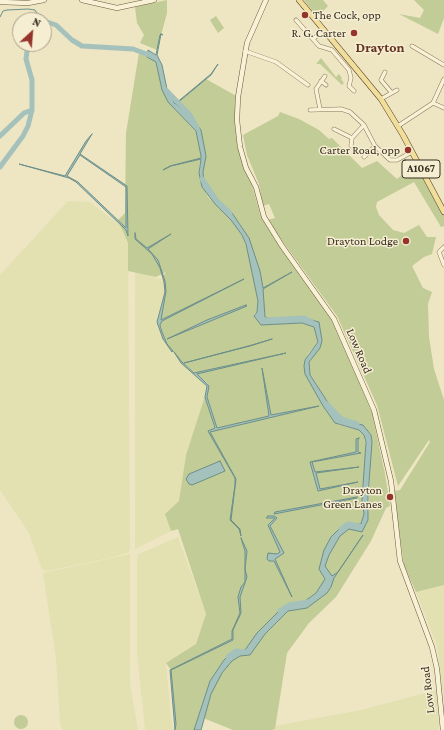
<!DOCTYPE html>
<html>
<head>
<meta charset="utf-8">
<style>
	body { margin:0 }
	#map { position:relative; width:444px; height:730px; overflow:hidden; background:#eee5c3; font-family:"Crimson Pro",serif }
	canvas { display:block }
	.north { position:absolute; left:12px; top:12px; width:40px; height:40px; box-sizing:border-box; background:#f5eed3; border:1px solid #a9a18b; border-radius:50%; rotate:26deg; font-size:11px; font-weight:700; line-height:16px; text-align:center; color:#382d1e }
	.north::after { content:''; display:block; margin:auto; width:14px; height:18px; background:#96332a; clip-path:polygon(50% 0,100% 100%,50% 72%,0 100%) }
</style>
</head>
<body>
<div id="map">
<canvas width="444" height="730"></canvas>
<div class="north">N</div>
</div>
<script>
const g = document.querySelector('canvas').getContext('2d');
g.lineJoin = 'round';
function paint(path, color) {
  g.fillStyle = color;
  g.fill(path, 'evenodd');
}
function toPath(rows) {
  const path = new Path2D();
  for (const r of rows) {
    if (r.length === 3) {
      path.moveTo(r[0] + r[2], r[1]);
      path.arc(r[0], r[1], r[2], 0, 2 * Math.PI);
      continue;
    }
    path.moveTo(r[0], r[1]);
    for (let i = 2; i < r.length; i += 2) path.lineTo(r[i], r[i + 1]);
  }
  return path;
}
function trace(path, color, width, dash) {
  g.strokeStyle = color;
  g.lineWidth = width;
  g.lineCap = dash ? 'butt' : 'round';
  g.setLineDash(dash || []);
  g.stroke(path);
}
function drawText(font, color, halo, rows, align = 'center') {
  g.font = font + ' "Crimson Pro",serif';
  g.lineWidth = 3;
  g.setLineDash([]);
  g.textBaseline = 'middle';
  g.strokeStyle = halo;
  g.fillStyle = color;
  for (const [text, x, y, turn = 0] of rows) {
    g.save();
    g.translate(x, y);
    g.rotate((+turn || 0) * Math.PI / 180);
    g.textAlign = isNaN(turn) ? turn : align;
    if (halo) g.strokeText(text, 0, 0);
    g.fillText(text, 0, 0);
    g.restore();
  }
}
paint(toPath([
	[68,201,90,202,121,226,128,243,130,550,127,553,109,558,47,571,42,569,29,533,0,490,0,275],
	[135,272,164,280,165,292,158,321,163,339,181,363,205,383,208,388,186,455,179,501,165,514,171,531,135,549],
	[178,537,206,614,196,644,166,663,171,718,174,730,145,730,137,653,137,555],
	[130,554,130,683,138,730,63,730,60,724,56,658,43,573],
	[444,585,444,704,437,646,416,592],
	[437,690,439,730,276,730,275,726,361,710]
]), '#e3e0b1');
paint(toPath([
	[167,0,167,13,157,50,140,43,144,35,137,23,135,7],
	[304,0,323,0,328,6,317,17],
	[414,0,444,0,444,18,438,34,399,14,420,18,424,10],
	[216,16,224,28,218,33,210,20],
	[139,53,155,59,168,102,196,131,201,156,199,169,203,188,209,198,229,217,242,235,250,255,258,301,257,312,254,314,261,325,302,323,314,327,318,342,308,354,304,366,314,388,326,411,339,425,359,430,364,435,366,449,362,500,364,514,361,524,357,526,368,520,371,435,363,425,340,421,310,375,309,362,322,341,317,321,308,318,273,320,265,317,260,271,251,244,240,224,217,200,204,183,203,172,205,159,201,130,192,118,176,104,206,79,238,97,235,123,260,214,276,240,327,309,338,331,372,413,385,474,390,506,386,508,371,541,336,597,309,623,287,653,275,729,272,730,233,730,203,718,209,694,227,656,210,681,194,730,176,730,171,670,166,663,196,644,206,614,178,529,171,531,165,514,179,501,186,455,205,396,215,430,217,430,207,397,209,386,207,383,182,362,167,344,162,332,160,318,165,295,163,276,166,272,156,277,128,271,128,243,118,220,125,213,126,133],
	[341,527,324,565,327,573,327,586,306,602,304,602,316,593,324,582,324,577,320,571,331,537],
	[321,58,336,77,339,74,342,78,341,79,344,83,342,85,320,64,316,64],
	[280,112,299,119,319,130,329,139,332,138,362,168,377,161,397,179,416,163,444,213,444,226,441,227,414,182,377,202,376,207,379,215,393,230,404,233,419,225,427,237,436,237,432,254,424,257,412,266,423,288,432,292,428,304,429,337,434,369,444,400,444,585,416,592,404,565,394,497,394,491,400,490,430,442,429,440,398,486,377,405,337,316,267,220,275,218,269,204,263,206,259,184,247,155,243,135,278,116],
	[21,722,7]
]), '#c1cc97');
const water = toPath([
	[161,34,157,55,162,65,167,89,175,104,211,74,218,64,211,75,176,104,192,118,201,130,206,156,203,172,204,183,217,200,232,213,249,238,260,271,263,288,292,272,263,289,265,317,273,320,302,317,319,322,322,341,320,348,309,362,310,375,340,421,363,425,371,435,372,442,368,496,368,520,362,532,349,529,340,536,329,555,325,566,332,576,338,572,363,535,334,578,331,587,327,593,307,608,288,611,265,634,250,655,240,656,232,661,222,673,211,694,201,730,194,730,210,681,224,660,230,654,245,650,257,633,282,608,305,601,316,593,325,579,319,569,324,550,331,537,341,527,347,525,361,524,364,514,362,500,366,442,364,435,359,430,335,423,323,406,305,374,304,366,305,360,318,342,314,327,302,323,261,325,254,316,257,312,258,301,246,244,242,235,231,220,215,204,202,187,199,173,201,159,171,166,163,170,170,166,201,158,201,156,196,131,168,102,162,90,156,62,147,57,148,50,156,55,160,35,161,34,163,35,161,34],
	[92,134,80,154,127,186,128,236,126,230,76,182,69,178,19,164,65,176,86,141,92,134],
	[80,155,126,187,126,228,78,182,67,176,80,155],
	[135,233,136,239,147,248,171,234,148,249,158,260,165,281,166,291,161,320,244,279,162,321,160,325,162,332,167,344,173,351,172,352,163,339,157,322,165,292,164,282,160,268,152,254,135,239,135,233],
	[246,305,247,306,167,339,207,320,246,305],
	[272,339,250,346,184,363,252,345,272,339],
	[174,352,182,362,194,373,286,353,197,374,209,386,207,397,217,428,269,416,262,368,271,415,319,406,210,432,236,479,231,520,240,529,241,536,239,529,230,520,235,485,235,478,208,431,215,428,205,397,207,386,181,363,174,352],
	[359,438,358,440,358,452,361,453,312,462,315,472,359,467,316,473,320,489,358,482,318,491,310,462,356,452,356,439,359,438],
	[220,461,225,471,192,485,189,484,186,479,189,474,220,461],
	[357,497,357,498,274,514,275,512,357,497],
	[268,516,274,516,277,518,270,526,284,553,275,559,292,597,274,561,269,561,267,559,268,553,277,554,280,552,268,525,275,518,266,518,268,516],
	[241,538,247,551,245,569,247,577,240,597,241,613,233,630,233,640,171,670,176,724,175,730,170,670,232,639,232,631,240,613,238,597,241,587,245,582,245,551,241,538]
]);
paint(water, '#a5c1bb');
trace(water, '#6c8f89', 1);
trace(toPath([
	[0,17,3,11,7,10,28,9,35,10,41,20]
]), '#6c8f89', 1);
trace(toPath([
	[44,21,56,25,72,40,82,46,133,49,152,56],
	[166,90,190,115,197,128],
	[0,136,24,113,32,110,32,80,26,59,28,44],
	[0,167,23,136,28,126,32,110],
	[202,179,217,201,230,213],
	[265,320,304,318,313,323],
	[327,404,341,419,357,424],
	[341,529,348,524,359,526],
	[280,611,289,605,308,602],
	[228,657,236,651,246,652]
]), '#a5c1bb', 5);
const street = toPath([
	[296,20,319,46,332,50,349,70,351,78,349,86,354,91],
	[313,39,324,30],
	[412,46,444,65],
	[245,51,276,62,308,85],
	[385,72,381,80,391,92],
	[321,81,326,85],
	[381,99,397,90],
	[433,103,444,108],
	[320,109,316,89,325,76],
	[310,110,341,109,350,112,364,125,375,146,390,160,397,160,412,152],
	[398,126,433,103,444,79],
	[334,129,352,138],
	[351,146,352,138,364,125],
	[364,157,375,146],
	[444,247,439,252,444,265]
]);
const secondary = toPath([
	[82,0,117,8,154,0],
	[266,0,247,43,238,97,237,120,240,147,246,168,256,187,264,217,282,246,334,319,374,410,391,481,400,561,432,647,437,669,443,730],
	[0,2,28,3,44,0]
]);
const primary = toPath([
	[299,0,381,99,403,135,444,212]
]);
trace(street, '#88775a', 4.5);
trace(secondary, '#6a583d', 5.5);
trace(primary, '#56442e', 6);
trace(street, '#f8f1d6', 3.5);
trace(secondary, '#f8f1d6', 4.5);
trace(primary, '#f1de9b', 5);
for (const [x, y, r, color] of [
	[305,15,4,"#96332a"],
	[354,33,4,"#96332a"],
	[408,150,4,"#96332a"],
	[406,241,4,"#96332a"],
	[390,497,4,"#96332a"]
]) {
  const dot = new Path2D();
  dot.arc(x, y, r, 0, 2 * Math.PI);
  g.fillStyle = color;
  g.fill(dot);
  trace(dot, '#f5eed3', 1.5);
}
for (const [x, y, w] of [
	[421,169,38]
]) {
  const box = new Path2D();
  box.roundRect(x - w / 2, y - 9, w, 18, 3);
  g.fillStyle = '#f5eed3';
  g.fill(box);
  trace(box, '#382d1e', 1);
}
drawText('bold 11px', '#382d1e', null, [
	["A1067",421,169]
]);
drawText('12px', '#382d1e', '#f5eed3', [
	["The Cock, opp",313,15,"left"],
	["R. G. Carter",346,33],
	["Carter Road, opp",400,150],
	["Drayton Lodge",398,241],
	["Drayton",382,490],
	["Green Lanes",382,504]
], 'right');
drawText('12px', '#382d1e', '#f5eed3', [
	["Low Road",359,351,67],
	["Low Road",428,690,-97]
]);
drawText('bold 14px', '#64331e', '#f5eed3', [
	["Drayton",380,48]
]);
</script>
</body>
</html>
